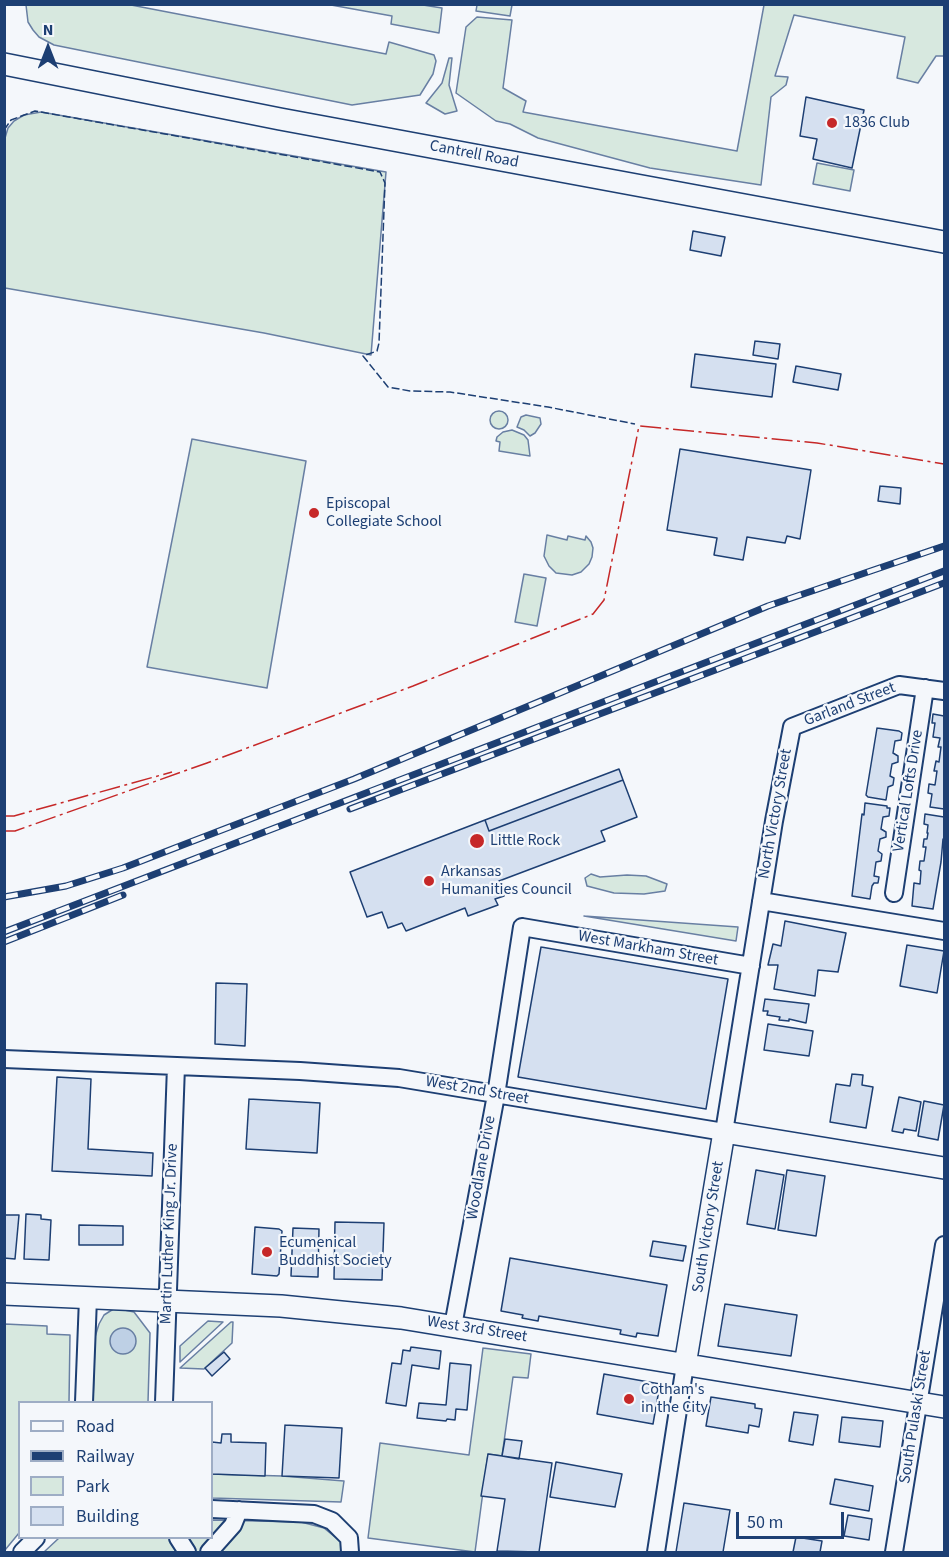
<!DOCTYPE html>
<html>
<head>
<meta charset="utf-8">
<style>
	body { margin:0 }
	#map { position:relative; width:949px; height:1557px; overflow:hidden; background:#f4f7fb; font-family:"Source Sans 3",sans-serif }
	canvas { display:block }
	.frame { position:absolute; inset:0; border:6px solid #1d3f73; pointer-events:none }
	.legend { position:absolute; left:18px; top:1401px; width:195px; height:138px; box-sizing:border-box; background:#f4f7fb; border:2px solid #9eadc5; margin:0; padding:8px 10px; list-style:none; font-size:18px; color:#1d3f73 }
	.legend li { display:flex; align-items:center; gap:12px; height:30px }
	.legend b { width:30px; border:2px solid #9eadc5 }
	.north { position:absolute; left:18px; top:18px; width:60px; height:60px; -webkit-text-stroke:4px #f4f7fb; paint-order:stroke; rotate:0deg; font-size:16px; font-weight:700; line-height:24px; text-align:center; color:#1d3f73 }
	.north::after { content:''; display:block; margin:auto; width:21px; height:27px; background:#1d3f73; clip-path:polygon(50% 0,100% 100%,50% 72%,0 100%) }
	.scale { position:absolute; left:736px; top:1512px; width:108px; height:27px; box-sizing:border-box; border:3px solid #1d3f73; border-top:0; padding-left:8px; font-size:18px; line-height:21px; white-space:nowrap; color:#1d3f73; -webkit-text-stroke:4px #f4f7fb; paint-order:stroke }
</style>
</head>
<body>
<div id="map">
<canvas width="949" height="1557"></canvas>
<div class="frame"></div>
<ul class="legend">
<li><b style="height:8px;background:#f4f7fb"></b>Road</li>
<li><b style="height:8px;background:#1d3f73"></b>Railway</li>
<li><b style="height:16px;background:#d7e8df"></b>Park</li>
<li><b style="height:16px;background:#d5e0f0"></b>Building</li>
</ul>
<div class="north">N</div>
<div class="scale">50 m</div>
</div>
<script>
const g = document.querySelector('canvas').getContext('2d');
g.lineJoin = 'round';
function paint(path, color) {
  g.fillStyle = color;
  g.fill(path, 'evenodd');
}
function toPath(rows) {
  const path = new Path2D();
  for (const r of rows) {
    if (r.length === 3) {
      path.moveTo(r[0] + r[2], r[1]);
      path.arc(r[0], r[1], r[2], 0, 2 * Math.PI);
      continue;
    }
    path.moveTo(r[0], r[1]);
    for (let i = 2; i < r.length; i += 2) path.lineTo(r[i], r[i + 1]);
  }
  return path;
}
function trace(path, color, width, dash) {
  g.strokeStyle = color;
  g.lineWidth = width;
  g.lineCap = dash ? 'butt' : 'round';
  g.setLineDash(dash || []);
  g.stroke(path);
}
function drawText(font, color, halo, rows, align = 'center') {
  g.font = font + ' "Source Sans 3",sans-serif';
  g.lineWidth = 4.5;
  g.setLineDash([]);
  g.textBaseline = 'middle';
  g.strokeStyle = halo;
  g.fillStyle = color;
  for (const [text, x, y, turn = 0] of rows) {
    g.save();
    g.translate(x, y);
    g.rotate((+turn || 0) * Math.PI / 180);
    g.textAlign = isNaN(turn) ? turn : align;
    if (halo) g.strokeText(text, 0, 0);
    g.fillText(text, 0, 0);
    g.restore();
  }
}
const green = toPath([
	[26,5,131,5,386,54,389,42,434,55,436,61,433,74,420,95,352,105,54,45,39,37,33,30,28,22,26,5],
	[423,5,442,8,439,33,391,24,392,16,331,5,423,5],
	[477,5,477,4,512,5,510,16,476,11,477,5],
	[764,5,944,5,944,56,936,56,918,83,897,78,905,37,794,15,775,76,788,77,786,85,771,97,761,185,650,168,538,138,510,124,496,121,456,93,466,27,477,17,512,20,503,88,526,101,523,112,737,151,764,5],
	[449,58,452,58,449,85,457,111,445,114,426,103,442,83,449,58],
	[41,112,386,172,371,355,264,333,5,288,5,138,8,128,14,121,24,115,41,112],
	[817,163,854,170,850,191,813,184,817,163],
	[499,420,9],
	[526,415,540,418,541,424,535,433,530,436,524,430,517,427,521,417,526,415],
	[512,430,524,435,528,440,530,456,499,451,500,442,496,441,497,437,503,432,512,430],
	[192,439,306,461,267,688,147,667,192,439],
	[547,535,567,540,568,536,585,540,586,536,591,542,593,548,592,557,589,564,581,572,572,575,556,573,549,566,544,556,547,535],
	[524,574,546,578,537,626,515,622,524,574],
	[591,874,600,877,627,875,646,876,667,884,665,891,644,894,614,893,587,886,585,878,591,874],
	[584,916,738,927,736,941,584,916],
	[115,1308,134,1312,150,1333,148,1402,93,1402,95,1337,99,1324,104,1315,115,1308],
	[208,1321,223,1322,180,1362,180,1346,208,1321],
	[231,1322,233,1322,232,1343,204,1369,180,1368,231,1322],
	[5,1324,47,1326,47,1334,70,1335,69,1402,20,1402,19,1533,5,1550,5,1324],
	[483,1348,531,1354,528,1378,513,1377,502,1456,488,1454,475,1552,368,1538,380,1443,469,1455,483,1348],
	[212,1474,282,1476,344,1481,341,1502,212,1498,212,1474],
	[212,1520,301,1522,324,1528,341,1542,345,1552,44,1552,59,1538,212,1538,212,1520]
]);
paint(green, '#d7e8df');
trace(green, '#687fa3', 1.5);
const water = toPath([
	[123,1341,13]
]);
paint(water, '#bed0e5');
trace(water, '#687fa3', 1.5);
const building = toPath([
	[806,97,864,110,852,168,813,159,817,139,800,136,806,97],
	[693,231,725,237,721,256,690,250,693,231],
	[755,341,780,344,778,359,753,355,755,341],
	[695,354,776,364,772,397,691,387,695,354],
	[796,366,841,374,838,390,793,382,796,366],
	[680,449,811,470,800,539,787,536,785,543,747,537,743,560,714,555,717,538,667,530,680,449],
	[880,486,901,488,900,504,878,501,880,486],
	[933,714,944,716,944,809,930,807,932,794,928,793,929,784,935,785,937,771,934,771,936,761,939,762,941,747,938,747,940,738,933,737,935,723,932,723,933,714],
	[877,728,899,731,902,733,901,740,895,741,893,753,898,756,898,762,892,764,890,776,894,778,893,785,888,787,886,800,868,797,866,795,877,728],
	[619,769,623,780,489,831,485,820,619,769],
	[623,780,637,817,601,831,605,841,499,881,504,896,495,899,498,905,468,916,465,908,406,931,402,923,388,928,382,912,367,917,350,872,485,820,489,831,623,780],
	[865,803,887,806,887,808,890,808,889,816,883,817,881,829,886,832,886,837,880,839,878,851,882,854,881,861,876,862,874,876,879,877,878,883,874,883,872,886,870,899,852,896,862,814,864,815,865,803],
	[925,814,944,817,944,839,943,839,941,862,933,909,912,906,914,883,920,884,921,871,919,870,920,861,924,861,926,847,923,847,924,839,927,839,928,833,927,833,928,825,924,824,925,814],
	[785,921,846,933,838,972,818,970,815,996,774,989,778,965,768,965,773,944,781,946,785,921],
	[907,945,944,951,937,993,900,986,907,945],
	[541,947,728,979,706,1109,518,1077,541,947],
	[216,983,247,984,245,1046,215,1044,216,983],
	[765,999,809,1004,806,1023,789,1019,789,1021,779,1020,780,1017,767,1015,768,1011,763,1011,765,999],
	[768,1024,813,1031,809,1056,764,1050,768,1024],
	[852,1074,863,1075,862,1085,873,1087,866,1128,830,1122,836,1084,850,1086,852,1074],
	[57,1077,91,1079,88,1149,153,1153,152,1176,52,1171,57,1077],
	[899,1097,921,1102,916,1131,904,1129,903,1133,892,1131,899,1097],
	[249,1099,320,1103,317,1153,246,1149,249,1099],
	[924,1101,944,1105,938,1140,918,1136,924,1101],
	[756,1170,784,1175,775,1229,747,1224,756,1170],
	[787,1170,825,1176,816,1236,778,1230,787,1170],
	[26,1214,41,1215,41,1219,51,1220,49,1260,24,1259,26,1214],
	[4,1215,19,1215,15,1259,4,1258,4,1215],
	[335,1222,384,1223,382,1280,334,1279,335,1222],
	[79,1225,123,1226,123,1245,79,1245,79,1225],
	[255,1227,279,1229,282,1231,279,1274,277,1276,252,1274,255,1227],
	[293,1228,319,1229,318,1277,291,1276,293,1228],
	[653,1241,686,1246,683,1261,650,1256,653,1241],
	[510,1258,667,1285,658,1336,637,1333,636,1337,620,1334,621,1330,539,1316,538,1321,522,1318,523,1315,501,1311,510,1258],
	[725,1304,797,1315,791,1356,718,1346,725,1304],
	[411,1347,441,1351,439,1369,412,1365,406,1406,386,1403,392,1363,401,1364,403,1350,410,1351,411,1347],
	[224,1352,230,1359,212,1376,205,1368,224,1352],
	[450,1363,471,1365,467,1410,456,1409,455,1420,447,1419,446,1421,417,1418,419,1403,446,1405,450,1363],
	[604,1374,660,1384,653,1424,597,1414,604,1374],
	[711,1397,755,1404,755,1408,762,1409,759,1427,749,1425,748,1433,706,1426,711,1397],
	[794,1412,818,1415,813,1445,789,1441,794,1412],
	[842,1417,883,1421,880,1447,839,1442,842,1417],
	[285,1425,342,1428,339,1478,282,1476,285,1425],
	[222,1434,231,1434,231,1442,266,1443,265,1476,212,1474,212,1442,221,1443,222,1434],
	[505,1439,522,1441,519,1459,502,1456,505,1439],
	[488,1454,552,1463,539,1552,497,1551,505,1499,481,1496,488,1454],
	[556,1462,622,1474,615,1507,550,1497,556,1462],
	[835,1479,873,1486,869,1511,830,1504,835,1479],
	[684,1503,730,1510,723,1552,676,1552,684,1503],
	[848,1515,872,1519,869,1540,844,1536,848,1515],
	[796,1537,822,1541,820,1552,793,1552,796,1537]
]);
paint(building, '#d5e0f0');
trace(building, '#1d3f73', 1.5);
const minor = toPath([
	[894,893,925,688],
	[761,901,944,931],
	[4,1059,300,1071,399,1078,724,1132,774,821,792,727,899,685,944,691],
	[453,1326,496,1095,522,927,751,966],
	[84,1402,88,1298],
	[164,1402,176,1066],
	[212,1509,314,1514,332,1521,349,1538,350,1552],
	[178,1538,187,1552],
	[22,1552,36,1538],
	[209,1552,233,1525,239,1510],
	[656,1552,685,1365],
	[894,1552,944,1245]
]);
const major = toPath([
	[4,64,280,119,944,242],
	[4,1294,281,1306,401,1318,944,1407],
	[685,1365,724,1132,944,1168]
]);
trace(minor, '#1d3f73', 20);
trace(major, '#1d3f73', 24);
trace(minor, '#f4f7fb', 16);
trace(major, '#f4f7fb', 21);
const rail = toPath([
	[350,809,944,583],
	[4,897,66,886,123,868,354,779,768,606,944,546],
	[4,932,944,571],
	[4,942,123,895]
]);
trace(rail, '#1d3f73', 7);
trace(rail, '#f4f7fb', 4.5, [14]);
trace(toPath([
	[4,130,11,120,35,111,380,172,385,183,379,343,377,351,363,356,388,387,410,391,450,392,548,407,635,424]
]), '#1d3f73', 1.5, [8, 3]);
trace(toPath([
	[4,816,14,816,172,772],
	[4,831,15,831,207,763,413,686,593,614,604,600,639,426,817,443,944,464]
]), '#c62828', 1.5, [21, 4.5, 3, 4.5]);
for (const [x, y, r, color] of [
	[832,123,6,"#c62828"],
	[314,513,6,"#c62828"],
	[477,841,8,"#c62828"],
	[429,881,6,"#c62828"],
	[267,1252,6,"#c62828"],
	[629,1399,6,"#c62828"]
]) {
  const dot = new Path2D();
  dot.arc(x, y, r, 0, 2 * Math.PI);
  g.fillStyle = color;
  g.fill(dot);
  trace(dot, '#f4f7fb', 2);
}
drawText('16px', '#1d3f73', '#f4f7fb', [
	["1836 Club",844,123],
	["Episcopal",326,504],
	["Collegiate School",326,522],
	["Little Rock",490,841],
	["Arkansas",441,872],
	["Humanities Council",441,890],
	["Ecumenical",279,1243],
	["Buddhist Society",279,1261],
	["Cotham's",641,1390],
	["in the City",641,1408]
], 'left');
drawText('16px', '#1d3f73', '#f4f7fb', [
	["Cantrell Road",474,155,11],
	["Garland Street",850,705,-21],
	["Vertical Lofts Drive",909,791,-81],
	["North Victory Street",776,814,-80],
	["West Markham Street",648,949,10],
	["West 2nd Street",477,1091,10],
	["Woodlane Drive",482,1168,-80],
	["South Victory Street",709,1227,-81],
	["Martin Luther King Jr. Drive",170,1234,-88],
	["West 3rd Street",477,1330,9],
	["South Pulaski Street",916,1417,-81]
]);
</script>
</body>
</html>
